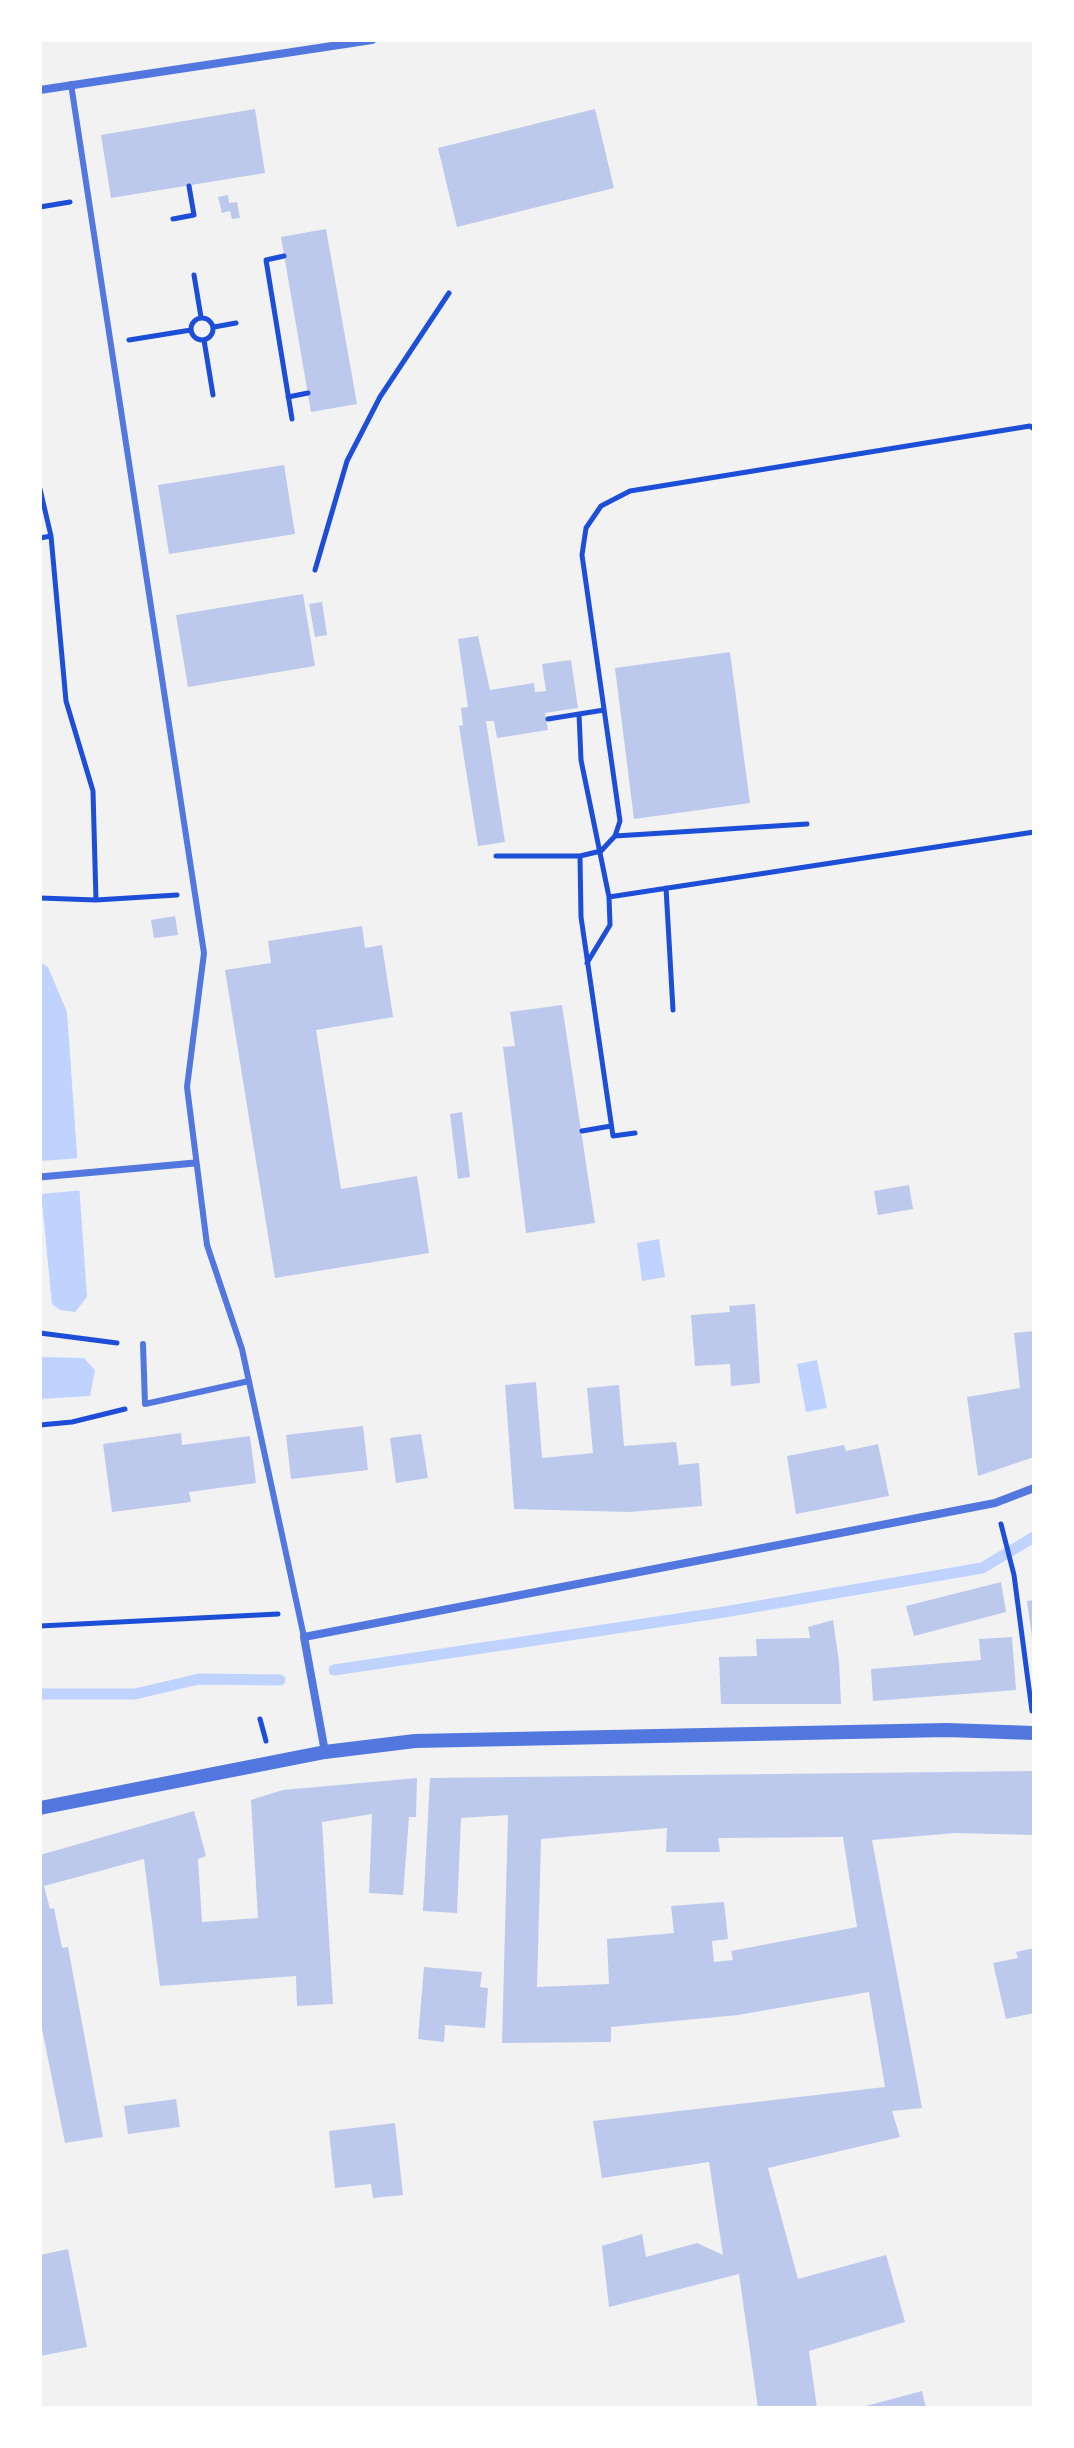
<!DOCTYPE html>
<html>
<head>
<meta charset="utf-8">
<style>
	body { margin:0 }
	#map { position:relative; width:1074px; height:2448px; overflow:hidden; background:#f2f2f2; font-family:"Work Sans",sans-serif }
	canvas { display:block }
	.frame { position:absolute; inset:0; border:42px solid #fff; pointer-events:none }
</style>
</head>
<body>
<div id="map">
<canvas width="1074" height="2448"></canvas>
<div class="frame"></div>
</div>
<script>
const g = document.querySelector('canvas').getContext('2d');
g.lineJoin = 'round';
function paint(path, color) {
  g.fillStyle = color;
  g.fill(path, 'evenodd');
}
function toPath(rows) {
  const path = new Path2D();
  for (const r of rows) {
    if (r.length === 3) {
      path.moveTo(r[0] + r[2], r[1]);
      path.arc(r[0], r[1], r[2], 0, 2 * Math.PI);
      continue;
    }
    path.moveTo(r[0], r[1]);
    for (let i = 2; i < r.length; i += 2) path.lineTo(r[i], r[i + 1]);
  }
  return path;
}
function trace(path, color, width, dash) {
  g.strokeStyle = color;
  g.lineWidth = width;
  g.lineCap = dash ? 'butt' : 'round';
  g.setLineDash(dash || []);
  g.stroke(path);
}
paint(toPath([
	[40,962,48,967,67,1012,87,1297,75,1312,60,1310,52,1304,40,1182],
	[659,1239,665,1277,642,1281,637,1243],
	[40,1357,84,1358,95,1370,90,1396,40,1399],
	[817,1360,827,1408,806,1412,797,1364]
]), '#bfd3fe');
paint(toPath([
	[82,1158,84,1190,40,1194,40,1161]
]), '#f2f2f2');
trace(toPath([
	[334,1670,718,1613,982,1568,1034,1537],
	[40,1694,135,1694,199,1679,280,1680]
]), '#bfd3fe', 11);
paint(toPath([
	[255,109,265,173,111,198,101,135],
	[595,109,614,188,457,227,438,148],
	[228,195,229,203,237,202,240,218,232,219,230,211,222,213,218,197],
	[326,229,357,404,311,412,281,237],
	[284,465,295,534,169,554,158,485],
	[303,594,315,666,188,687,176,615],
	[322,602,327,635,315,637,309,604],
	[478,636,490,690,534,683,535,692,546,691,542,664,571,660,578,708,545,713,548,730,497,738,494,721,486,721,505,842,478,846,459,726,463,725,461,708,468,707,458,639],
	[730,652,750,803,634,819,615,668],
	[175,916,178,935,154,938,151,920],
	[362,926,365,948,382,945,393,1017,316,1030,341,1189,417,1176,429,1253,275,1278,225,970,271,963,268,941],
	[562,1005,595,1223,526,1233,503,1047,515,1046,510,1012],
	[462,1112,470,1177,458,1179,450,1114],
	[909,1185,913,1209,878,1215,874,1191],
	[755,1304,760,1383,731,1386,730,1364,695,1366,691,1315,730,1312,729,1306],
	[1034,1331,1034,1457,978,1476,967,1397,1020,1388,1014,1333],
	[536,1382,542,1458,593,1453,587,1388,619,1385,624,1446,676,1442,679,1465,699,1463,702,1506,629,1512,514,1509,505,1385],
	[363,1426,368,1470,291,1479,286,1435],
	[181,1433,182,1445,250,1436,256,1483,189,1492,191,1502,112,1512,103,1444],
	[421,1434,428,1478,396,1483,390,1438],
	[878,1444,889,1496,796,1514,787,1456,844,1445,846,1451],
	[1001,1582,1006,1612,914,1636,906,1606],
	[1034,1600,1034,1637,1032,1637,1027,1601],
	[833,1620,839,1662,841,1704,721,1704,719,1657,757,1656,756,1639,810,1638,808,1627],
	[1012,1637,1016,1690,873,1701,871,1669,981,1660,979,1639],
	[1034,1771,1034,1835,956,1833,872,1840,922,2108,892,2111,900,2137,768,2168,798,2279,886,2255,905,2322,809,2351,817,2408,758,2408,739,2274,609,2307,602,2246,642,2234,646,2257,697,2243,723,2255,709,2162,602,2178,593,2121,885,2087,869,1992,738,2015,611,2027,611,2042,502,2043,508,1815,461,1818,457,1913,423,1911,430,1778],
	[667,1828,666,1852,720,1852,718,1838,843,1837,857,1927,731,1951,733,1960,714,1962,712,1941,728,1939,724,1902,671,1906,674,1933,607,1939,609,1984,537,1987,541,1839],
	[417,1778,416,1817,409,1817,403,1895,369,1893,372,1814,322,1822,333,2004,297,2006,296,1976,160,1986,144,1859,44,1886,50,1909,54,1908,62,1948,68,1947,103,2137,65,2143,40,2019,40,1855,194,1811,206,1856,198,1859,202,1922,258,1918,251,1800,283,1790],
	[1034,1948,1034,2013,1006,2019,993,1963,1018,1958,1016,1952],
	[424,1967,482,1972,480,1987,488,1988,485,2028,445,2025,444,2042,418,2039],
	[176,2099,180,2127,128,2134,124,2106],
	[395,2123,403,2195,373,2198,371,2184,335,2188,329,2131],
	[68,2249,87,2347,40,2356,40,2255],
	[922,2391,926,2408,862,2408,862,2407]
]), '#bdc9ec');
trace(toPath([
	[40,207,70,202],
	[173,219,194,215,189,186],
	[284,256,266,260,292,419],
	[194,275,201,317],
	[202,329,11],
	[214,327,236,323],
	[129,340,191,330],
	[204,340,213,395],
	[288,397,308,393],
	[40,489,51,536,66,701,93,791,96,900],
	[40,538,51,536],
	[315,570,347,461,380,397,449,293],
	[579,714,581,760,609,897,610,925,587,963],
	[548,719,604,710],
	[615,836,807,824],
	[496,856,580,856,601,851,615,836,620,821,582,555,586,528,601,506,630,491,1030,426,1034,429],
	[580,856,581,917,613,1136,635,1133],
	[666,888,673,1010],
	[609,897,1034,832],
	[40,898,96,900,177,895],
	[582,1131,611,1126],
	[40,1333,117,1343],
	[40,1425,72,1422,125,1409],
	[1001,1524,1014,1575,1032,1711],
	[40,1626,278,1614],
	[260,1719,266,1741]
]), '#1d4ed8', 5);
trace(toPath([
	[71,84,204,953,187,1087,207,1245,242,1349,304,1637],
	[143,1344,145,1404,249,1381]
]), '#5277de', 6);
trace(toPath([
	[40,1177,195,1163]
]), '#5277de', 7);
trace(toPath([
	[40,90,372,40],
	[325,1752,304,1637,995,1503,1034,1488]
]), '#5277de', 8);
trace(toPath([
	[40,1808,325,1752,415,1741,947,1730,1034,1733]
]), '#5277de', 14);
</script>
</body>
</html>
